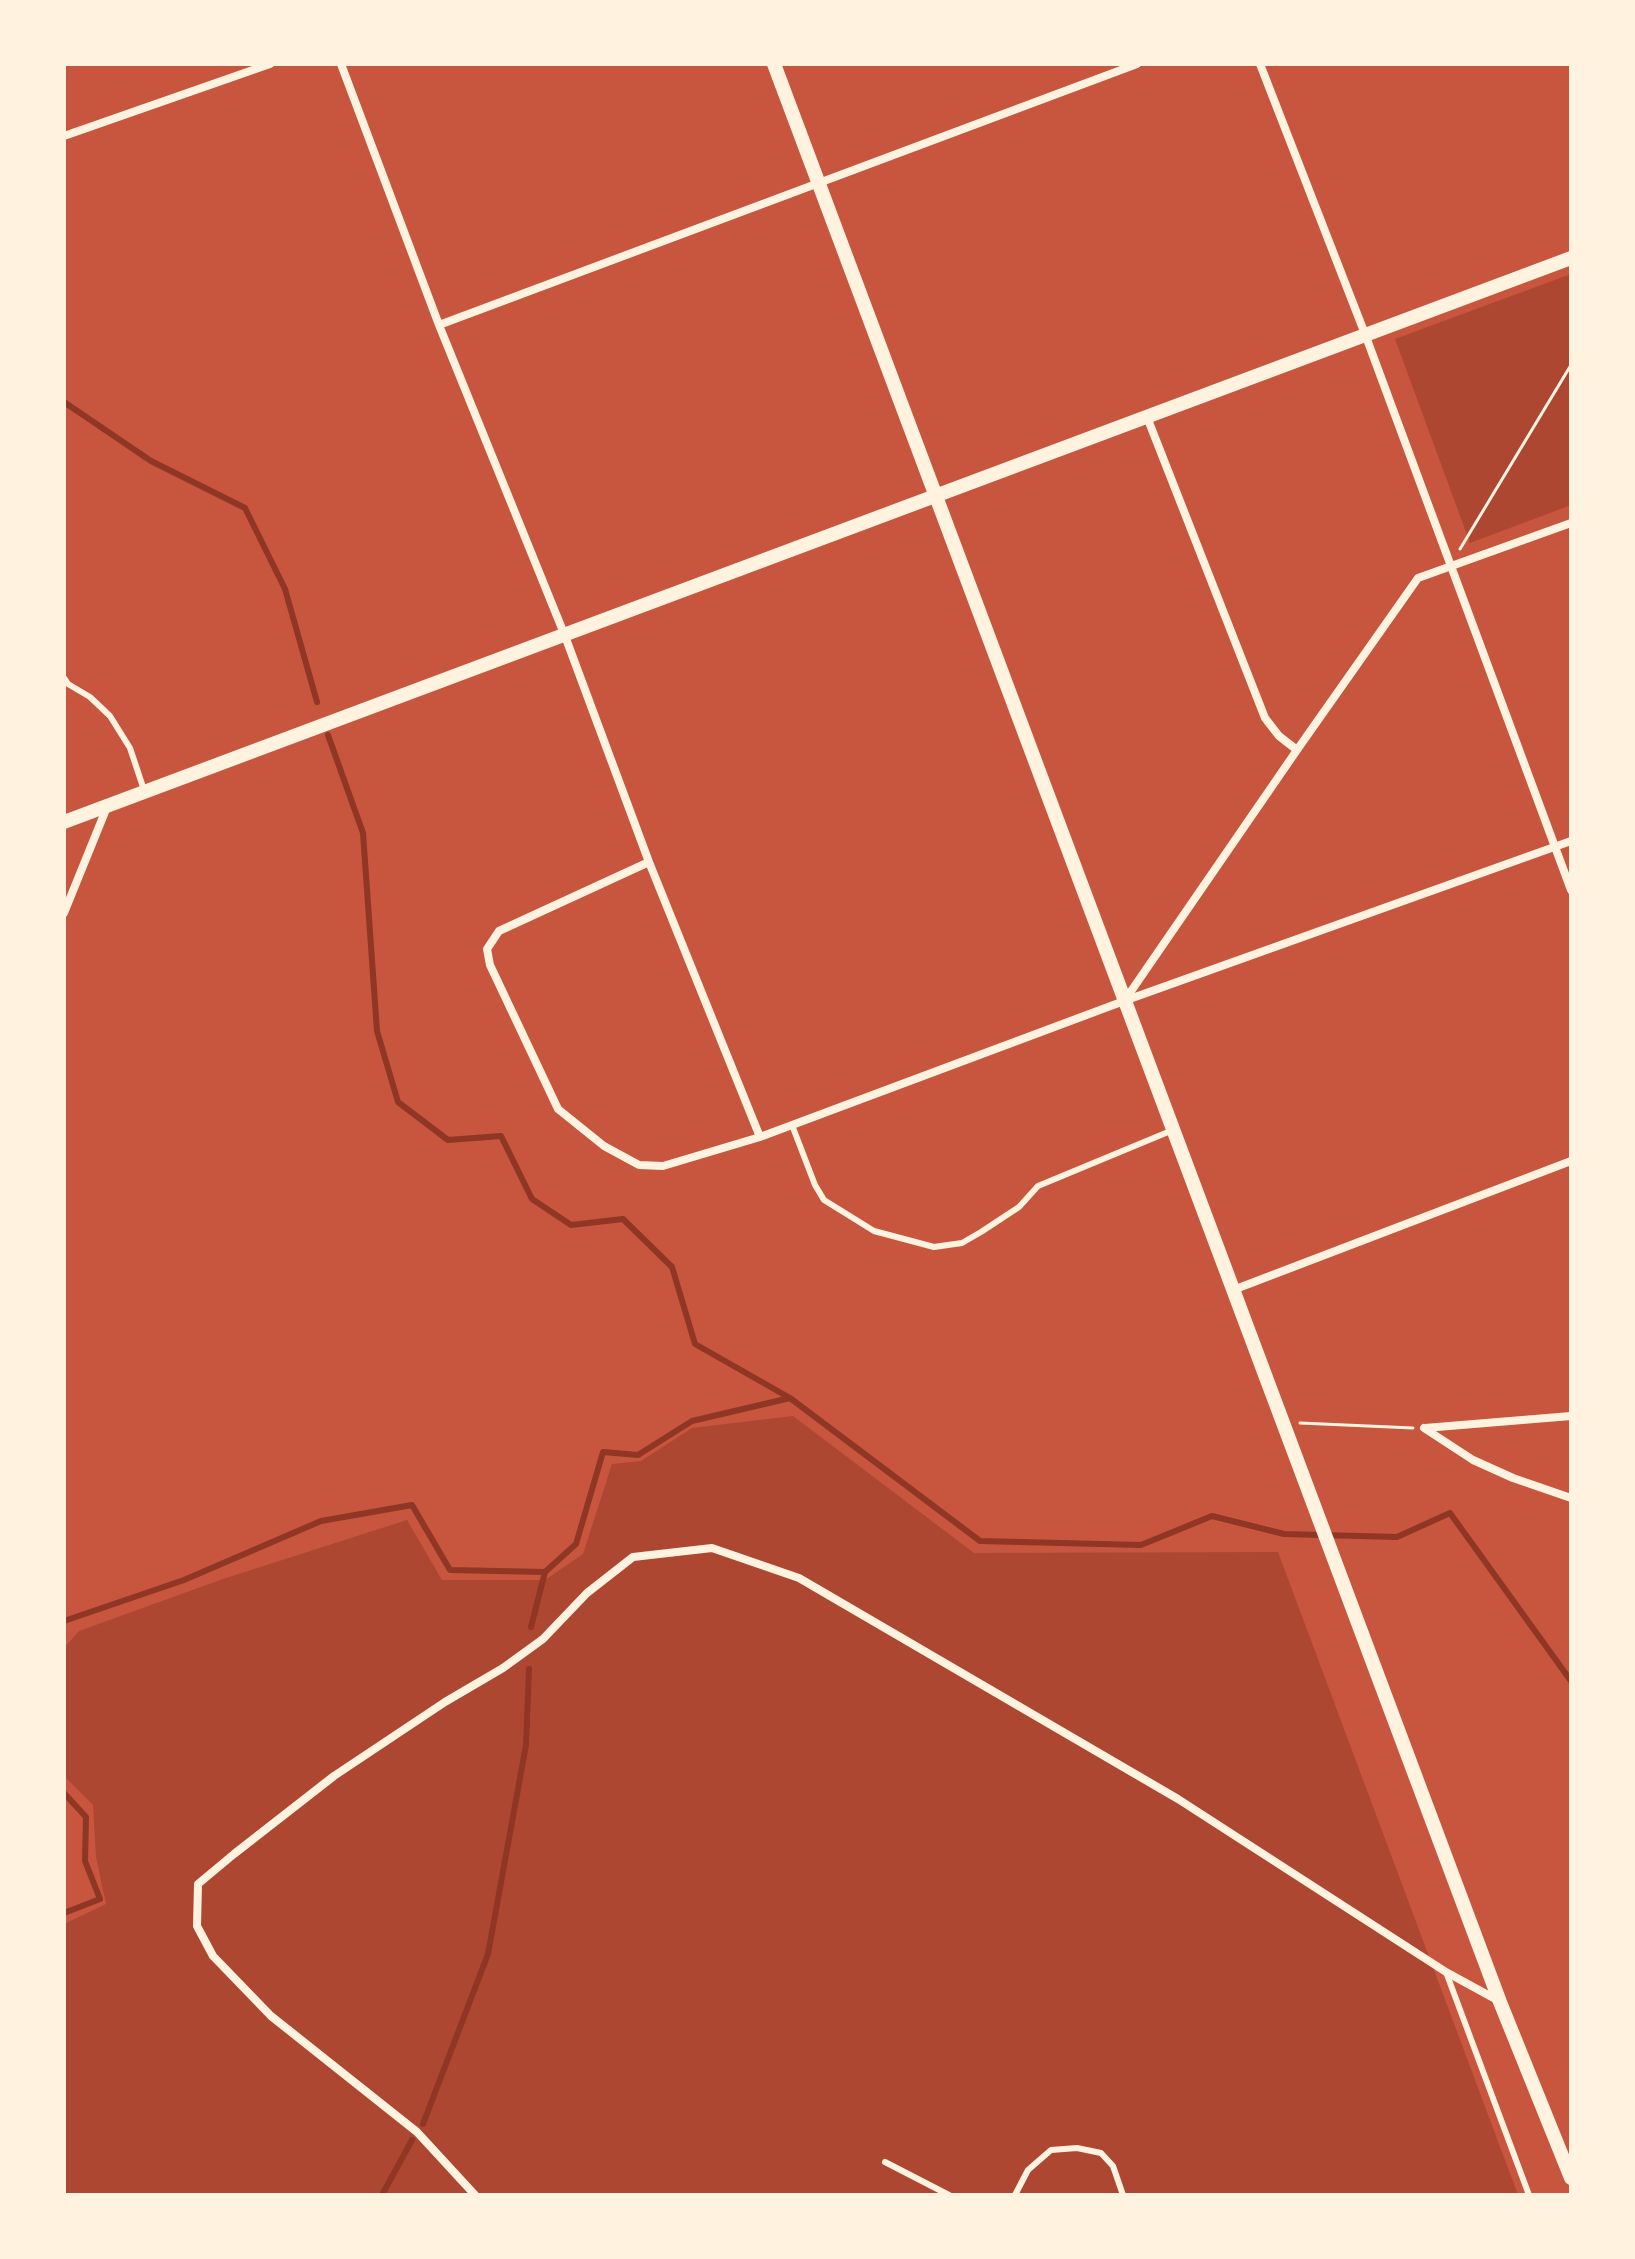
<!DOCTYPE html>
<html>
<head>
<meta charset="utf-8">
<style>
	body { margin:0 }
	#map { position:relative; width:1635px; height:2259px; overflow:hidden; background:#c8553d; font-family:Cabin,sans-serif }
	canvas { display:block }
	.frame { position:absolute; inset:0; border:66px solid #fff3e0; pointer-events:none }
</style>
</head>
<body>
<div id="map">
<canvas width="1635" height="2259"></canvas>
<div class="frame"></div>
</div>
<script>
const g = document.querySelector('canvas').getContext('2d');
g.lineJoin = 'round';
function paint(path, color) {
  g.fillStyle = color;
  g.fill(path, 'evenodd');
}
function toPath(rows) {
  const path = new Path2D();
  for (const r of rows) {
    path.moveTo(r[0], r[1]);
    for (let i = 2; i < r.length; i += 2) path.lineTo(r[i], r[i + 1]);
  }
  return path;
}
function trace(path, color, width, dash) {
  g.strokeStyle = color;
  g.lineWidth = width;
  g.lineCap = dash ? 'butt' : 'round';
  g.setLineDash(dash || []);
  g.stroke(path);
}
paint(toPath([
	[1571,274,1571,505,1470,543,1395,339],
	[793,1416,974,1553,1278,1552,1518,2195,64,2195,64,1924,106,1904,96,1857,93,1805,64,1776,64,1648,79,1631,223,1579,407,1520,442,1580,545,1580,583,1554,612,1464,641,1461,692,1428]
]), '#ae4732');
trace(toPath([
	[64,402,151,461,245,508,285,589,317,702],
	[328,735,363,833,377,1031,398,1102,448,1140,501,1136,532,1199,571,1225,623,1219,672,1267,695,1344,790,1398],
	[64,1621,184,1580,321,1521,412,1505,450,1570,545,1572,576,1544,603,1452,638,1455,692,1421,790,1398,980,1541,1141,1545,1212,1516,1284,1534,1397,1537,1450,1513,1571,1681],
	[531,1627,545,1572],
	[64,1793,86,1817,85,1861,100,1899,64,1913],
	[423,2124,488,1954,526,1745,529,1669],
	[382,2195,412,2140]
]), '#8f3625', 6);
trace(toPath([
	[1460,549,1571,365],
	[1300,1423,1413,1428]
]), '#fff3e0', 3);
trace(toPath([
	[64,678,68,684,90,697,110,716,130,748,145,793],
	[792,1125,815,1185,824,1200,874,1231,934,1247,962,1243,981,1232,1019,1207,1038,1186,1173,1130],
	[1446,1972,1529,2195],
	[885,2162,949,2195],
	[1015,2195,1028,2170,1051,2150,1077,2148,1101,2153,1113,2166,1123,2195]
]), '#fff3e0', 6);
trace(toPath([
	[341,64,439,325,565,636,649,862,760,1137],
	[1260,64,1365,334,1571,890],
	[64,136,270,64],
	[439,325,1137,64],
	[1147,417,1265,718,1279,736,1297,750],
	[649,862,499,931,487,949,490,965,558,1109,604,1146,639,1165,663,1166,760,1137,1124,1001,1571,841],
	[64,913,107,807],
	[1125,1000,1297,750,1418,578,1571,523],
	[1233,1290,1571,1161],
	[1424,1428,1473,1460,1513,1478,1571,1498],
	[1425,1428,1571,1416],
	[475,2195,417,2132,271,2016,213,1956,197,1926,198,1884,234,1854,334,1776,445,1702,503,1668,543,1639,587,1593,633,1557,712,1548,799,1578,1178,1799,1446,1972,1499,2001]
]), '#fff3e0', 8);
trace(toPath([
	[774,64,1500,2002,1571,2178],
	[64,822,1571,258]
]), '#fff3e0', 14);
</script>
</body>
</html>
